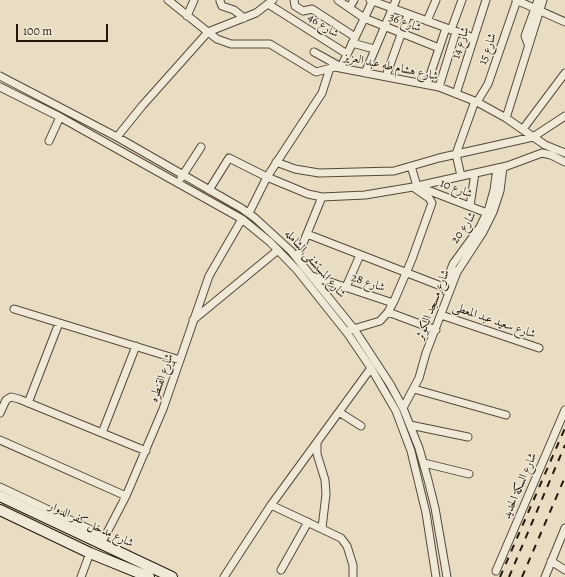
<!DOCTYPE html>
<html>
<head>
<meta charset="utf-8">
<style>
	body { margin:0 }
	#map { position:relative; width:565px; height:577px; overflow:hidden; background:#e8ddc2; font-family:Alegreya,serif }
	canvas { display:block }
	.scale { position:absolute; left:16px; top:24px; width:92px; height:18px; box-sizing:border-box; border:2px solid #26170d; border-top:0; padding-left:5px; font-size:12px; line-height:14px; white-space:nowrap; color:#26170d; -webkit-text-stroke:3px #f0e9d7; paint-order:stroke }
</style>
</head>
<body>
<div id="map">
<canvas width="565" height="577"></canvas>
<div class="scale">100 m</div>
</div>
<script>
const g = document.querySelector('canvas').getContext('2d');
g.lineJoin = 'round';
function toPath(rows) {
  const path = new Path2D();
  for (const r of rows) {
    path.moveTo(r[0], r[1]);
    for (let i = 2; i < r.length; i += 2) path.lineTo(r[i], r[i + 1]);
  }
  return path;
}
function trace(path, color, width, dash) {
  g.strokeStyle = color;
  g.lineWidth = width;
  g.lineCap = dash ? 'butt' : 'round';
  g.setLineDash(dash || []);
  g.stroke(path);
}
function drawText(font, color, halo, rows, align = 'center') {
  g.font = font + ' Alegreya,Amiri,serif';
  g.lineWidth = 3;
  g.setLineDash([]);
  g.textBaseline = 'middle';
  g.strokeStyle = halo;
  g.fillStyle = color;
  for (const [text, x, y, turn = 0] of rows) {
    g.save();
    g.translate(x, y);
    g.rotate((+turn || 0) * Math.PI / 180);
    g.textAlign = isNaN(turn) ? turn : align;
    if (halo) g.strokeText(text, 0, 0);
    g.fillText(text, 0, 0);
    g.restore();
  }
}
const minor = toPath([
	[168,0,208,32,256,13,273,0],
	[294,0,295,6,303,11,312,9,355,37],
	[338,0,364,18,439,48],
	[370,0,474,38],
	[516,0,565,22],
	[220,1,222,6,234,10,244,18],
	[268,4,347,54],
	[349,8,354,0],
	[187,16,194,0],
	[427,21,436,0],
	[451,30,462,0],
	[352,43,374,49],
	[528,44,525,36,538,0],
	[314,52,341,67,373,0],
	[365,73,396,0],
	[0,76,117,137,241,208,255,218,291,251,354,329,390,384,403,408,419,448,428,480,435,508,447,577],
	[386,76,408,15],
	[427,84,446,28],
	[0,87,60,117,242,219,270,242,297,270,348,334,371,368,396,411,411,451,426,513,436,577],
	[439,87,456,32],
	[456,94,486,0],
	[477,102,488,84,517,0],
	[506,118,543,0],
	[523,129,565,73],
	[117,137,142,106,208,32,217,39,231,44,270,44,316,72,335,67,439,87,477,102,506,118,545,145,565,153],
	[49,141,60,117],
	[276,162,295,169,319,173,394,171,439,158,533,137,565,116],
	[411,166,417,186,487,213],
	[461,176,456,154,475,101],
	[181,178,201,147],
	[209,190,229,158,267,177,308,194,322,197,365,195,413,187,507,166,542,153,551,155,565,162],
	[470,206,475,173],
	[249,213,267,177,322,93,330,68],
	[307,234,446,288],
	[297,258,322,197],
	[312,276,393,303],
	[346,287,360,255],
	[446,291,445,285,453,264,480,227,489,208,494,190,497,168],
	[14,309,180,360],
	[388,312,436,330],
	[441,315,539,348],
	[193,320,278,250],
	[350,330,380,321,388,312,394,301,412,259,432,203,429,198,413,187],
	[414,389,506,415],
	[28,403,59,323],
	[403,408,419,378,426,353,457,272,483,232,493,212,500,191,503,167],
	[339,412,361,426],
	[0,413,6,400,11,397,19,399,146,451],
	[410,425,468,437],
	[102,433,136,346],
	[0,440,126,496],
	[317,443,317,454,325,480,326,494,322,528],
	[424,463,469,474],
	[0,487,104,536],
	[271,505,341,538,347,546,353,565,353,577],
	[101,544,126,496,163,409,209,276,242,219],
	[551,561,565,570],
	[281,570,308,522],
	[496,571,565,410],
	[81,577,90,553],
	[224,577,271,505,371,368],
	[545,577,565,528]
]);
const secondary = toPath([
	[0,496,172,577],
	[0,510,90,553,149,577]
]);
trace(minor, '#56483a', 9);
trace(secondary, '#26170d', 12);
trace(minor, '#f0e9d7', 7);
trace(secondary, '#f0e9d7', 10);
trace(toPath([
	[500,577,565,428],
	[509,577,565,445],
	[522,577,565,477]
]), '#26170d', 2, [7, 7]);
drawText('12px', '#26170d', '#f0e9d7', [
	["شارع 36",405,23,21],
	["شارع 46",323,26,32],
	["شارع 14",461,43,-72],
	["شارع 15",488,49,-71],
	["شارع هشام طه عبد العزيز",391,67,12],
	["شارع 10",456,189,21],
	["شارع 20",464,228,-56],
	["شارع المستشفى الشامله",315,264,49],
	["شارع 28",368,283,19],
	["شارع مسجد الكوثر",433,305,-69],
	["شارع سعيد عبد المعطى",494,321,19],
	["شارع القنطره",162,378,-71],
	["شارع السكة الحديد",520,486,-67],
	["شارع مدخل كفر الدوار",91,525,25]
]);
</script>
</body>
</html>
